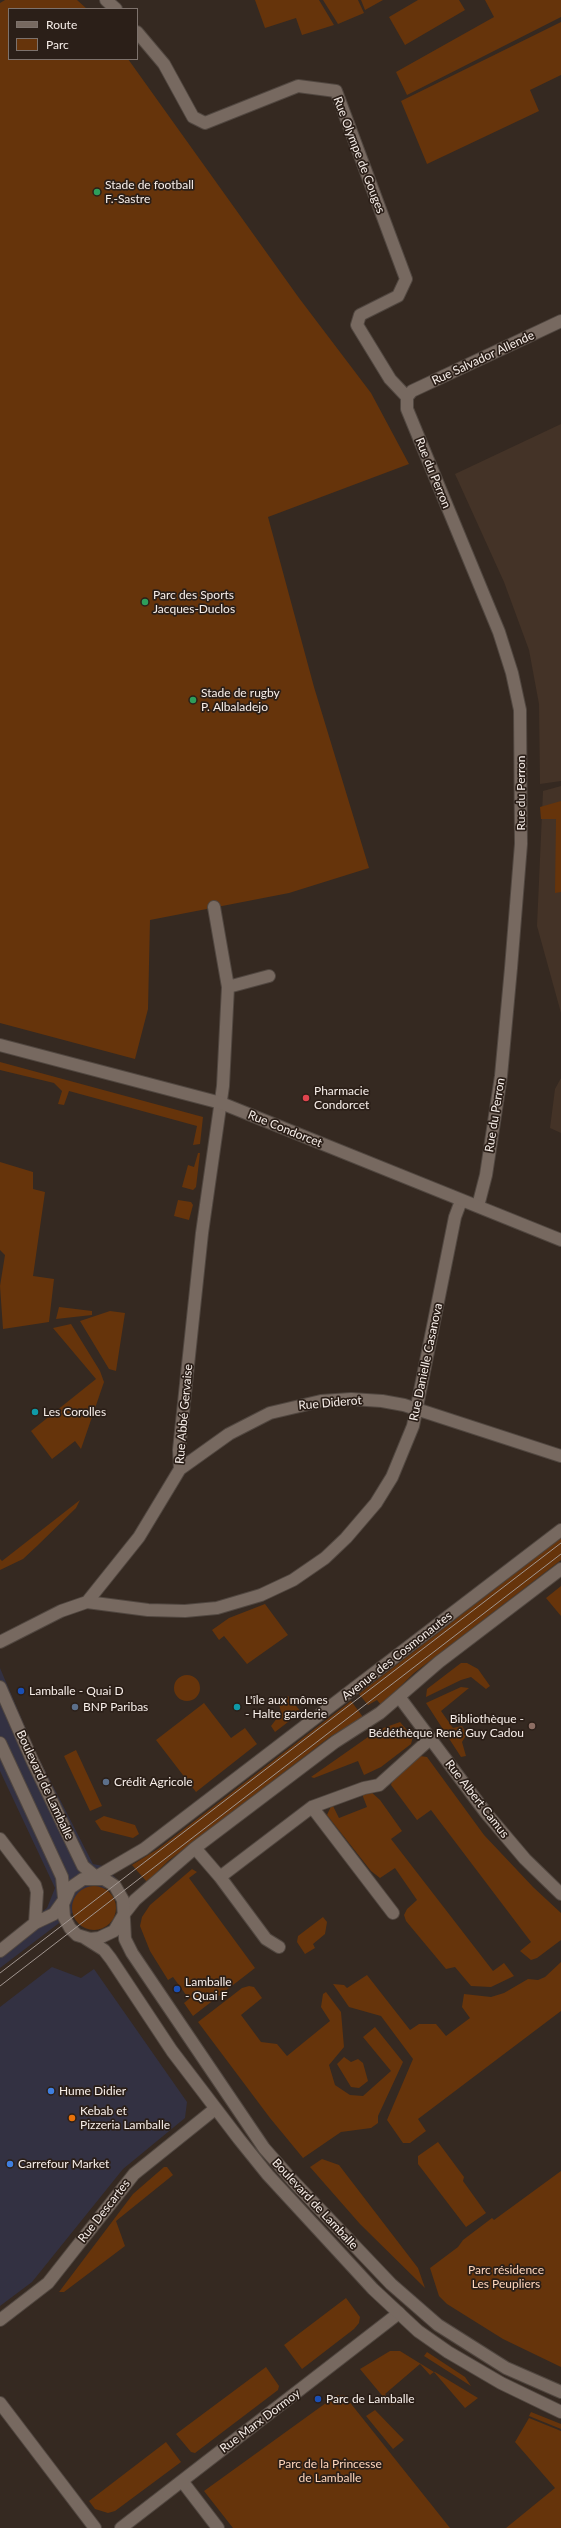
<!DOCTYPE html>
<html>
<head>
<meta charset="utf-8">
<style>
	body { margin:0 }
	#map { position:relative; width:561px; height:2528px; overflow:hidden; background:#352921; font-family:Lato,sans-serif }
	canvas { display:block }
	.legend { position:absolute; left:8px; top:8px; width:130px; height:52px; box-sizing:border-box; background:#2b1f18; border:1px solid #7d726c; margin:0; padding:5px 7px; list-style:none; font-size:12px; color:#f7eee9 }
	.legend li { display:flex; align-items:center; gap:8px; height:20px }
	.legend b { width:20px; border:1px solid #7d726c }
</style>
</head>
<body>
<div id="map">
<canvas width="561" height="2528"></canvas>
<ul class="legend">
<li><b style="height:5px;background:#776960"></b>Route</li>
<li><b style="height:11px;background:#66340b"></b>Parc</li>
</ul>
</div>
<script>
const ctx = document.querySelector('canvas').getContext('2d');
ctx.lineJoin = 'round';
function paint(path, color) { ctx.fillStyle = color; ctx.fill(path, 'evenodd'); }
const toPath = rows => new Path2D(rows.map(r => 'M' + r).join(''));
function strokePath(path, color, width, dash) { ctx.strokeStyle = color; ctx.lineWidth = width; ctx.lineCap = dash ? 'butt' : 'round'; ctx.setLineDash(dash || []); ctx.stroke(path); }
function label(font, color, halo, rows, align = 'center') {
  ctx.font = font + ' Lato,sans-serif'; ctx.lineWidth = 3.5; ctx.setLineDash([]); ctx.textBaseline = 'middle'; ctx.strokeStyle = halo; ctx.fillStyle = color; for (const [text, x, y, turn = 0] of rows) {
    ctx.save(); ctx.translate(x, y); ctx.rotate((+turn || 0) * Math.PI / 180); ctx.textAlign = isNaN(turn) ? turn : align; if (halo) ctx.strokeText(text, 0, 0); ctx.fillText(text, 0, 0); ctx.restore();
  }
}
paint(toPath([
	[0,1668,37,1755,93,1864,103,1866,117,1879,0,1968,0,1943,47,1908,55,1888,0,1771],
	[52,1967,81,1978,94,1969,187,2102,185,2118,123,2169,32,2282,0,2306,0,2007]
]), '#333142');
paint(toPath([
	[561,424,561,781,540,784,539,704,529,650,504,582,455,474],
	[561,786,561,1013,537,926,543,791],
	[561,1078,561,1133,550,1128,555,1089]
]), '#443327');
paint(toPath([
	[5,0,77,0,87,9,9,9,9,59,128,59,299,298,371,393,409,464,268,517,314,687,369,868,289,893,150,920,148,1009,135,1059,0,1023,0,3],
	[255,0,319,0,334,25,302,35,296,18,265,28],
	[323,0,358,0,364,13,338,24],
	[361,0,383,0,365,10],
	[418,0,459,0,465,10,405,45,389,17],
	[485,0,561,0,561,17,407,95,396,72,494,17],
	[561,22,561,75,530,90,539,111,427,164,401,101],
	[561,801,561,892,555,893,556,819,541,819,540,807],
	[0,1062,203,1117,200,1144,193,1145,197,1126,69,1091,64,1105,58,1104,62,1091,54,1083,0,1070],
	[198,1153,200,1153,196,1187,193,1190,182,1187,188,1165,194,1167],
	[0,1162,33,1172,33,1189,45,1192,33,1276,54,1279,49,1322,3,1329,0,1286,5,1255,0,1250],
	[178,1200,191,1202,193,1205,189,1220,174,1216],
	[59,1307,92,1311,92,1315,56,1319],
	[110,1311,125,1313,116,1371,109,1369,80,1321],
	[71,1324,100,1371,104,1382,81,1449,75,1441,52,1459,31,1431,96,1379,53,1328],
	[80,1500,76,1508,37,1546,23,1559,0,1570,0,1559,2,1561],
	[561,1538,561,1560,414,1673,381,1705,377,1700,368,1705,359,1694],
	[561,1586,561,1616,546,1598],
	[265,1604,288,1635,247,1664,224,1636,219,1640,212,1630,229,1618],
	[461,1663,467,1663,478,1669,490,1686,486,1689,471,1677,461,1680,426,1697,427,1689],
	'174 1688a13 13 0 1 1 26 0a13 13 0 1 1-26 0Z',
	[461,1687,469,1688,441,1711,453,1728,462,1726,467,1734,462,1742,466,1756,461,1757,426,1703],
	[288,1696,301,1712,275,1732,271,1726,281,1713,279,1703],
	[351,1701,363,1717,331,1736,168,1861,147,1882,132,1865,158,1849],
	[204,1703,231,1738,245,1728,257,1744,196,1792,156,1740],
	[400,1722,413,1737,411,1744,381,1767,364,1775,358,1761,314,1778,311,1777,378,1730],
	[76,1750,102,1806,90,1811,64,1756],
	[420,1756,427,1757,484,1835,533,1887,561,1913,561,1940,537,1958,531,1960,520,1951,531,1942,431,1810,417,1820,391,1785,394,1775],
	[370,1791,380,1800,402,1831,391,1839,493,1971,504,1963,514,1976,491,1987,471,1986,455,1967,446,1969,406,1921,404,1915,407,1909,417,1900,395,1868,380,1878,371,1871,327,1815,332,1804,339,1818,367,1807,362,1794],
	[104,1816,135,1825,139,1834,133,1838,101,1830,95,1821],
	[192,1869,197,1872,189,1878,255,1968,193,2016,184,2003,189,1999,173,1977,168,1980,150,1951,140,1926,142,1917,150,1905],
	'72 1908a22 22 0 1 1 44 0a22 22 0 1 1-44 0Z',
	[323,1917,327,1922,325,1934,313,1944,315,1948,305,1954,297,1942,298,1936],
	[561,1962,561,2011,418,2119,426,2131,410,2143,403,2143,387,2120,413,2059,381,2016,349,2007,333,1984,344,1985,347,1988,367,1975,410,2030,419,2024,436,2024,446,2036,470,2018,462,2007,464,1994,491,1997,504,1993,528,1979,538,1980,545,1977],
	[249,1986,254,1987,262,1998,241,2015,261,2042,277,2044,287,2056,330,2021,321,2007,323,1994,326,1992,341,2012,344,2047,329,2065,335,2085,350,2095,363,2096,391,2071,363,2037,375,2027,403,2062,378,2116,378,2123,371,2128,341,2132,303,2158,270,2118,198,2022,242,1988],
	[344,2057,351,2062,358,2059,363,2063,368,2081,359,2088,351,2087,337,2064],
	[438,2142,464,2177,463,2181,486,2213,466,2227,418,2164,418,2156],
	[322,2159,339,2165,418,2268,425,2288,360,2224,310,2167],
	[164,2167,167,2167,173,2175,116,2221,125,2246,64,2292,59,2292,133,2194],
	[561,2171,561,2367,503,2339,447,2304,439,2296,430,2268,458,2247,463,2240,492,2218,494,2220],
	[346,2298,360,2317,359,2323,354,2329,302,2369,284,2345],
	[390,2351,400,2351,434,2372,430,2375,420,2364,385,2394,394,2405,390,2405,360,2369],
	[427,2352,465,2377,471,2386,424,2356],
	[266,2367,279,2386,278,2390,195,2453,191,2452,176,2434],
	[434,2372,435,2372,478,2398,465,2408],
	[337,2395,344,2395,450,2528,233,2528,204,2491],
	[375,2410,404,2440,393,2449,366,2416],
	[531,2412,561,2424,561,2429,529,2416],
	[529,2418,561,2431,561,2528,506,2528,555,2488,515,2442],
	[166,2442,181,2462,115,2511,108,2513,95,2509,89,2501]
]), '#66340b');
const street = toPath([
	[106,0,116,9],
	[137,32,164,64,193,117,205,123,298,86,336,91,406,279,398,296,360,315,357,325,390,379,407,397],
	[407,397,407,409,499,632,512,673,520,710,521,844,511,968,501,1076,486,1175,478,1206],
	[407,397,412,391,561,321],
	[228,987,269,976],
	[180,1469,229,1434,270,1413,321,1401,351,1399,382,1401,404,1405,561,1456],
	[87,1602,148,1610,185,1611,217,1608,261,1595,293,1580,325,1558,346,1538,376,1503,392,1477,413,1426,455,1217,461,1201],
	[0,1642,61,1611,87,1602,139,1537,180,1469,179,1450,202,1233,223,1086,228,987,214,907],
	[400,1698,486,1813,525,1859,561,1894],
	[312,1807,393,1913],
	[0,1839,35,1885,37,1892,35,1923],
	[195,1848,220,1877],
	[96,1877,144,1849,561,1530],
	[124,1914,135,1900,195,1848,335,1742,380,1713,439,1662,561,1569],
	[279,1947,266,1939,220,1877,312,1807,364,1788,379,1785,430,1739],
	[0,1951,35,1923,54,1914,64,1900],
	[0,2320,48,2283,134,2174,215,2109],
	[0,2403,95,2528],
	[182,2481,218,2528],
	[121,2528,399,2313]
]);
const secondary = toPath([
	[0,1045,221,1103,561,1240],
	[0,1687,33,1762,83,1866,96,1877],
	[0,1743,62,1877,64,1898],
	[124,1914,114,1931,99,1938,90,1939,77,1935,70,1928,64,1917,63,1904,70,1888,83,1879,104,1879,115,1886,123,1900,125,1939,132,1953,264,2148,293,2181,391,2284,438,2325,506,2368,561,2392],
	[85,1938,104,1950,111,1959,172,2051,239,2139,268,2175,373,2289,418,2331,448,2352,501,2383,561,2412]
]);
strokePath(street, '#514740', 14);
strokePath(secondary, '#514740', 14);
strokePath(street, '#776960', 12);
strokePath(secondary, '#776960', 12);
strokePath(toPath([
	[0,1973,561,1543],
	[0,1986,561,1554]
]), '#a19690', 1);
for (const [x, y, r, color] of [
	[97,192,4,"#2e9e5b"],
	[145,602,4,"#2e9e5b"],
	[193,700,4,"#2e9e5b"],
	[306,1098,4,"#e0444e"],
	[35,1412,4,"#0f9aa8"],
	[21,1691,4,"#1a4fb4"],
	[75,1707,4,"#5c6f8a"],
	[237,1707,4,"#0f9aa8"],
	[532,1726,4,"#8d6e63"],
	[106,1782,4,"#5c6f8a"],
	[177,1989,4,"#1a4fb4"],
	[51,2091,4,"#3f7fe0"],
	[72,2118,4,"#e8710a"],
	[10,2164,4,"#3f7fe0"],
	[318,2399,4,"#1a4fb4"]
]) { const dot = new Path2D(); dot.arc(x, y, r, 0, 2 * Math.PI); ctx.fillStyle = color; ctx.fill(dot); strokePath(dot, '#2b1f18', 1.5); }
label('12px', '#f7eee9', '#2b1f18', [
	["Rue Olympe de Gouges",359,155,69],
	["Rue Salvador Allende",483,358,-25],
	["Rue du Perron",433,473,68],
	["Rue du Perron",521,793,-90],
	["Rue du Perron",495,1115,-81],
	["Rue Condorcet",285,1129,22],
	["Rue Danielle Casanova",426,1362,-78],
	["Rue Diderot",330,1403,-5],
	["Rue Abbé Gervaise",184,1414,-85],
	["Avenue des Cosmonautes",397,1656,-38],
	["Boulevard de Lamballe",45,1785,65],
	["Rue Albert Camus",477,1799,52],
	["Boulevard de Lamballe",315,2204,47],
	["Rue Descartes",104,2211,-52],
	["Rue Marx Dormoy",260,2421,-37]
]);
label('12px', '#f7eee9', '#2b1f18', [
	["Stade de football",105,185],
	["F.-Sastre",105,199],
	["Parc des Sports",153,595],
	["Jacques-Duclos",153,609],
	["Stade de rugby",201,693],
	["P. Albaladejo",201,707],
	["Pharmacie",314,1091],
	["Condorcet",314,1105],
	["Les Corolles",43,1412],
	["Lamballe - Quai D",29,1691],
	["L'île aux mômes",245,1700],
	["- Halte garderie",245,1714],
	["BNP Paribas",83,1707],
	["Bibliothèque -",524,1719,"right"],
	["Bédéthèque René Guy Cadou",524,1733,"right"],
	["Crédit Agricole",114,1782],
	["Lamballe",185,1982],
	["- Quai F",185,1996],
	["Hume Didier",59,2091],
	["Kebab et",80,2111],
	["Pizzeria Lamballe",80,2125],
	["Carrefour Market",18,2164],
	["Parc de Lamballe",326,2399]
], 'left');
label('12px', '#fed5bc', '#2b1f18', [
	["Parc résidence",506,2270],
	["Les Peupliers",506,2284],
	["Parc de la Princesse",330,2464],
	["de Lamballe",330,2478]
]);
</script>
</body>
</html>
